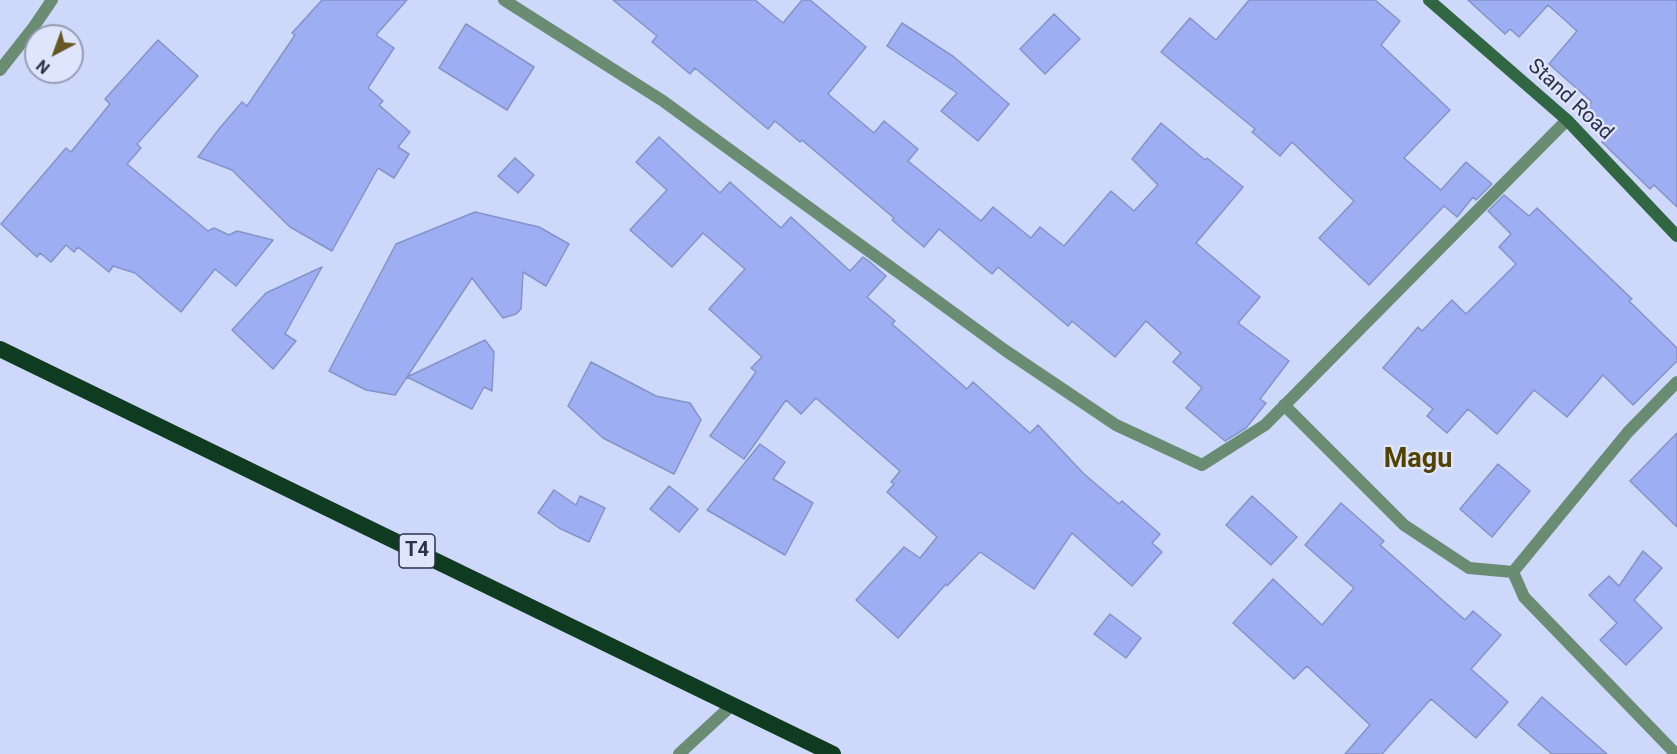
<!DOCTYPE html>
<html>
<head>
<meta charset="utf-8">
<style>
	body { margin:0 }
	#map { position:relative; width:1677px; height:754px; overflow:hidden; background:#ced8fa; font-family:Roboto,sans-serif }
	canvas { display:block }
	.north { position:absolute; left:24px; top:24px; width:60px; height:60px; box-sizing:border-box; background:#dfe5fd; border:2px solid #979db5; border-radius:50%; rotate:221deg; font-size:16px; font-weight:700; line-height:24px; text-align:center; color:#2c3248 }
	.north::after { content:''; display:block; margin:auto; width:21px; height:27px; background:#665724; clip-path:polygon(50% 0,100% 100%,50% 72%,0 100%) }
</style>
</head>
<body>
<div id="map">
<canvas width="1677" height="754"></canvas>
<div class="north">N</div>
</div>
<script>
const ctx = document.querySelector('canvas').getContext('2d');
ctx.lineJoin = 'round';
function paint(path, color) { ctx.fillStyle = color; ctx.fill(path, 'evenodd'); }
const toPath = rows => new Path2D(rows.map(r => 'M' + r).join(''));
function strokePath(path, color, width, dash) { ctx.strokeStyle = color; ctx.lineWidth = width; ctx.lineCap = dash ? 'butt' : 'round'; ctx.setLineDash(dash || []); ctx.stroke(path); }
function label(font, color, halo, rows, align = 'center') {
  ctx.font = font + ' Roboto,sans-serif'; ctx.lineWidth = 4.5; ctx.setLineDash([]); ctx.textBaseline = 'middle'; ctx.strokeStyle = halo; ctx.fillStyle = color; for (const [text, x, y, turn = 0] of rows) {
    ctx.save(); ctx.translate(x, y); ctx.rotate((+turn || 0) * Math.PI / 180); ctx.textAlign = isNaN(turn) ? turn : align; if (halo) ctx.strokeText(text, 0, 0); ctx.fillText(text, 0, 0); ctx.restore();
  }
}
const building = toPath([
	[322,0,407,0,376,35,394,48,368,88,383,101,379,105,410,132,398,147,409,154,394,178,378,168,332,251,290,227,232,170,198,157,219,129,242,102,247,106,295,35,292,33,322,0],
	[613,0,755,0,783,23,802,0,810,0,866,47,828,94,874,133,884,121,918,149,908,161,981,221,993,207,1031,238,1040,227,1064,246,1111,191,1134,211,1158,185,1132,159,1161,123,1205,160,1207,158,1243,187,1196,243,1260,297,1238,323,1289,361,1260,399,1266,403,1246,428,1225,441,1186,408,1202,388,1173,362,1181,353,1146,321,1115,357,1072,321,1068,326,998,267,992,274,939,229,924,247,892,220,894,218,802,140,800,142,775,121,768,129,695,68,690,74,652,42,657,36,613,0],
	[1249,0,1375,0,1400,21,1381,45,1450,110,1404,158,1441,190,1466,162,1492,184,1476,200,1473,197,1457,217,1444,206,1369,285,1319,238,1354,201,1292,142,1280,156,1252,132,1255,129,1161,52,1190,18,1216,40,1249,0],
	[1468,0,1677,0,1677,207,1654,185,1650,189,1602,142,1606,138,1580,114,1592,102,1549,64,1577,31,1548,5,1519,37,1510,29,1505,34,1468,0],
	[1054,14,1080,39,1045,74,1020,49,1054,14],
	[902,23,954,57,1009,104,978,141,941,111,957,93,887,46,902,23],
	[466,24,534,67,507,110,439,68,466,24],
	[158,40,198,76,137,144,141,148,127,164,208,231,214,228,229,235,237,231,273,240,236,286,215,269,181,312,135,273,113,266,109,272,78,247,74,252,66,245,51,262,40,253,37,257,1,224,66,148,71,152,110,104,105,99,158,40],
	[659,137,720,193,730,182,781,228,791,217,850,271,863,257,870,262,886,276,867,297,895,321,892,324,967,389,973,382,1030,433,1038,425,1083,473,1119,504,1122,501,1160,534,1152,543,1162,552,1132,586,1072,533,1034,589,980,552,947,586,946,584,898,638,856,600,904,547,920,558,937,537,887,492,894,484,891,482,900,471,816,398,801,414,786,400,744,459,710,436,756,372,751,368,762,357,709,309,745,269,703,233,672,267,630,230,667,190,636,162,659,137],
	[515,158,534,175,518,193,498,176,515,158],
	[1504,195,1529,216,1537,208,1632,299,1629,301,1677,348,1677,361,1633,405,1603,375,1567,417,1534,390,1497,434,1468,409,1447,433,1427,416,1433,409,1383,368,1418,327,1422,331,1452,300,1466,314,1516,264,1499,247,1511,234,1488,211,1504,195],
	[475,212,539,227,569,244,546,286,523,272,521,309,516,314,503,318,472,278,407,377,485,340,494,352,492,391,484,387,472,409,407,377,395,395,366,390,329,371,396,244,475,212],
	[322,267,285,334,296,341,273,369,232,330,266,293,322,267],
	[591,362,656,396,690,403,701,420,674,474,603,438,568,406,591,362],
	[1677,433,1677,527,1630,481,1677,433],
	[760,444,785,462,773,479,813,503,785,555,707,510,760,444],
	[1498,464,1530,491,1492,537,1460,509,1498,464],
	[669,486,698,509,679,532,650,509,669,486],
	[554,490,576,505,580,496,605,508,589,542,559,528,538,513,554,490],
	[1252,496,1297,537,1271,565,1226,525,1252,496],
	[1341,503,1384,541,1380,545,1465,620,1473,611,1501,635,1471,669,1508,702,1476,738,1431,699,1382,754,1345,754,1370,725,1307,666,1294,679,1233,623,1273,579,1322,625,1354,588,1305,545,1341,503],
	[1643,551,1662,568,1634,600,1662,628,1626,665,1600,640,1617,623,1589,595,1609,576,1619,586,1643,551],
	[1110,614,1141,638,1126,658,1094,634,1110,614],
	[1542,697,1607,754,1552,754,1518,725,1542,697]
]);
paint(building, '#9daff2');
strokePath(building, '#8593c9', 1.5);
strokePath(toPath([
	[504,0,663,101,1006,351,1116,425,1202,465,1265,425,1567,120],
	[0,70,33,28,52,0],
	[1284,405,1404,525,1469,568,1513,572],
	[679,754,732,705],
	[1676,754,1524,597,1513,572,1628,432,1677,382]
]), '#698c72', 12);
strokePath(toPath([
	[1429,0,1567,120,1677,236]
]), '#306742', 12);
strokePath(toPath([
	[0,349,833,754]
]), '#0f3b20', 16);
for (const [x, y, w] of [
	[417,551,36]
]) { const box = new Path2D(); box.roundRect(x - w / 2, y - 17, w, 34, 4.5); ctx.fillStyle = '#dfe5fd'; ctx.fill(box); strokePath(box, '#2c3248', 1.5); }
label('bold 20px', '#2c3248', null, [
	["T4",417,551]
]);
label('21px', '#2c3248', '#dfe5fd', [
	["Stand Road",1570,100,43]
]);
label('bold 27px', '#544300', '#dfe5fd', [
	["Magu",1418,460]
]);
</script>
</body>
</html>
